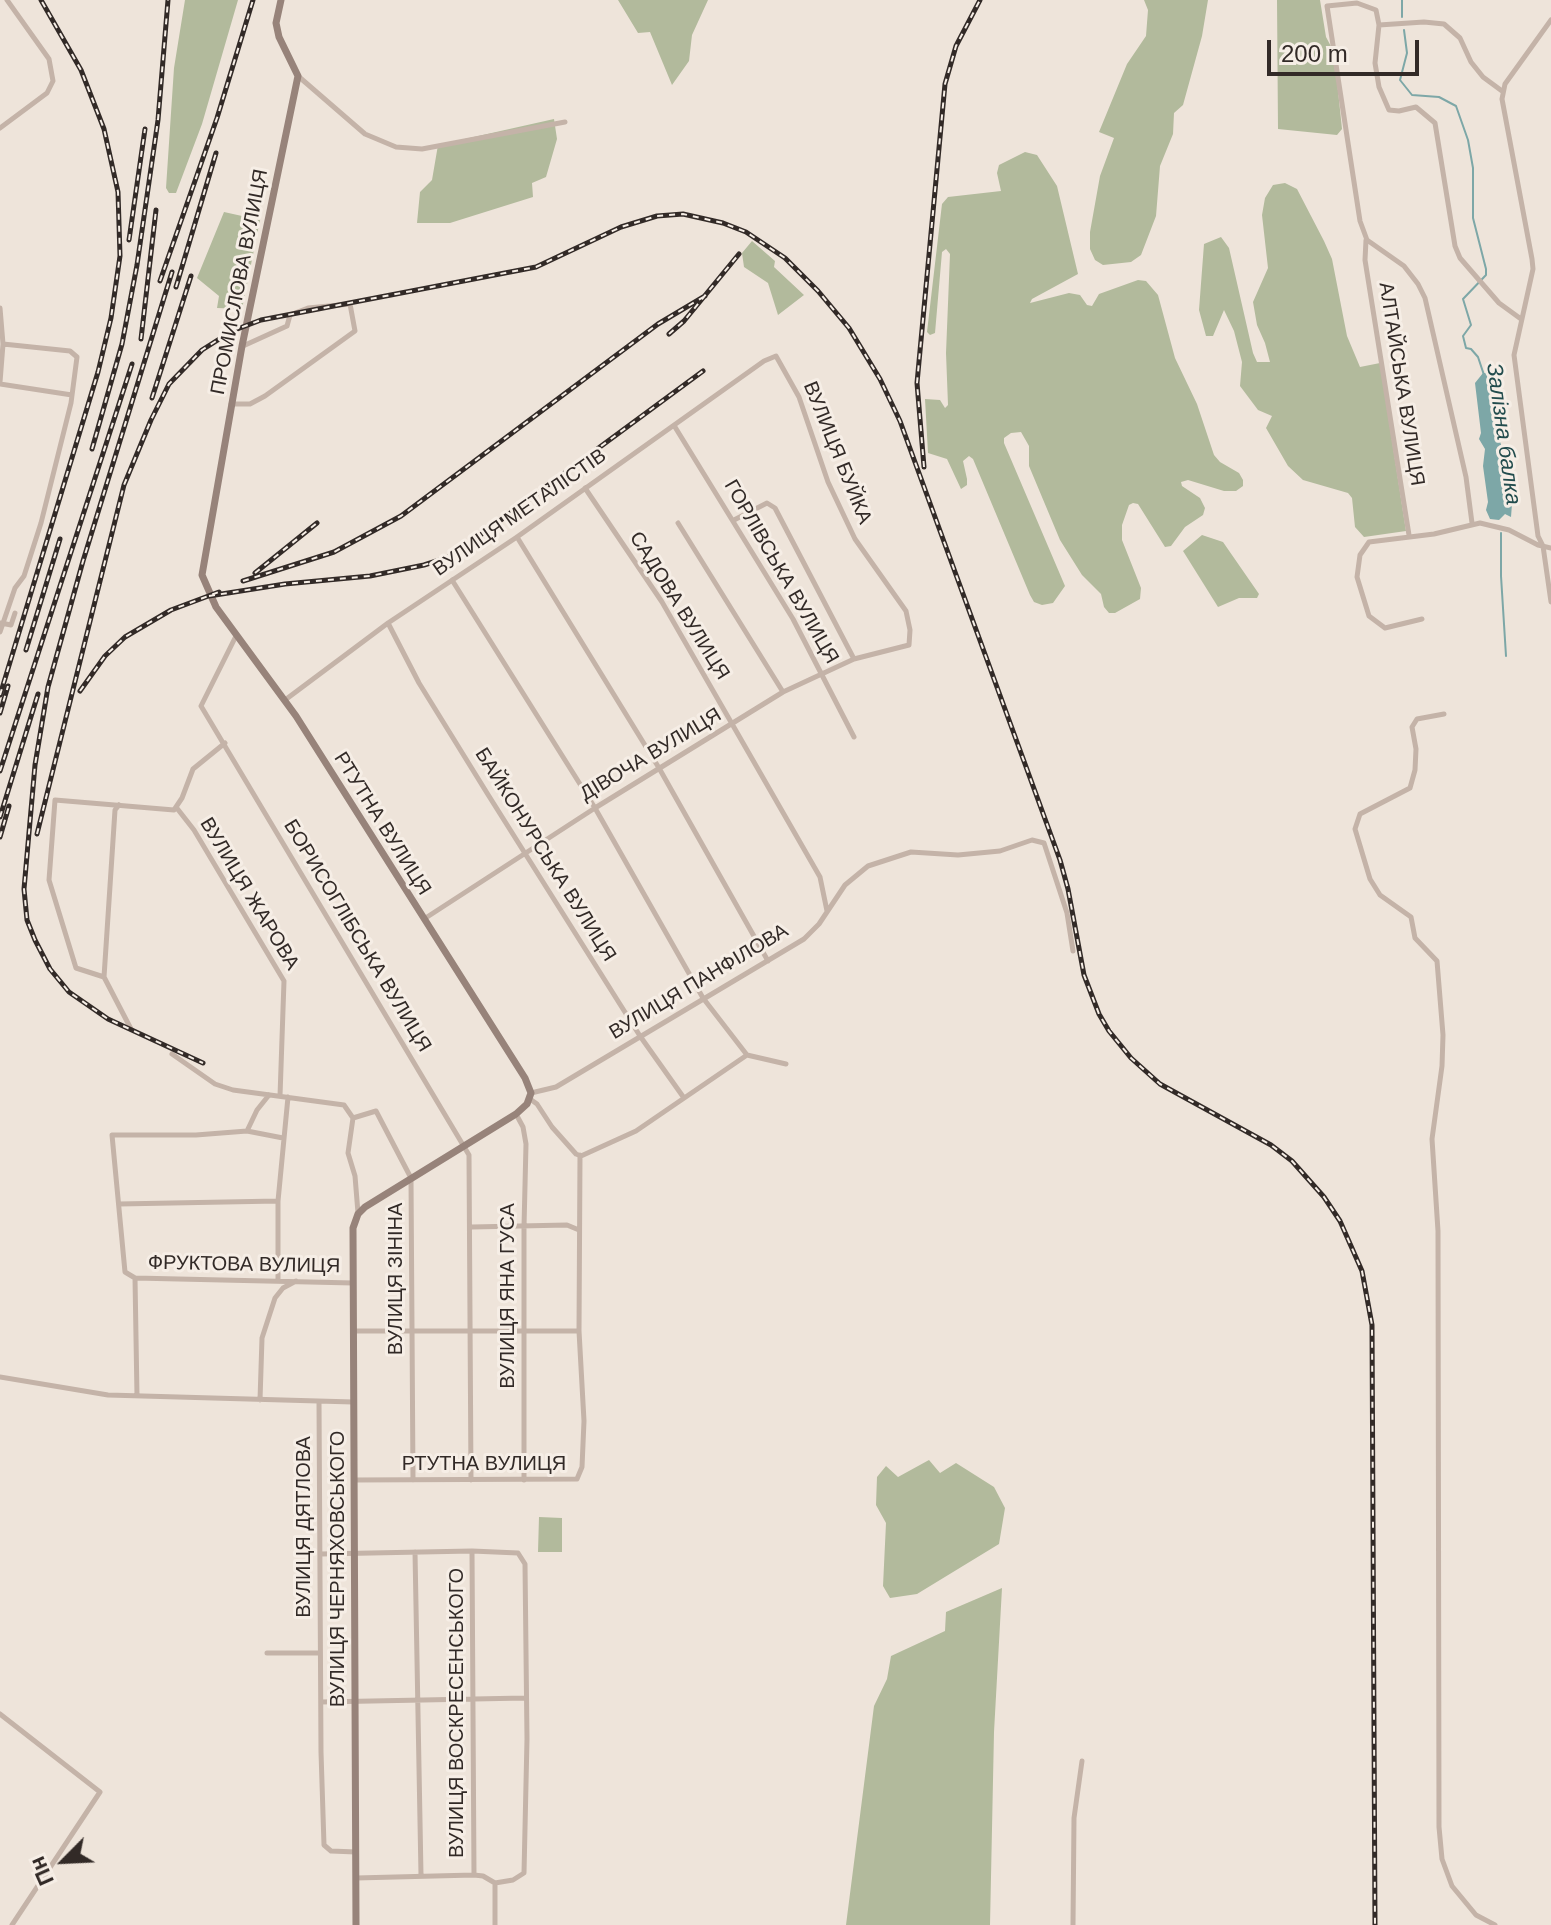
<!DOCTYPE html>
<html>
<head>
<meta charset="utf-8">
<style>
	body { margin:0 }
	#map { position:relative; width:1551px; height:1925px; overflow:hidden; background:#eee4da; font-family:Arial,sans-serif }
	canvas { display:block }
	.north { position:absolute; left:24px; top:1821px; width:80px; height:80px; -webkit-text-stroke:6px #f6eee6; paint-order:stroke; rotate:246deg; font-size:22px; font-weight:700; line-height:32px; text-align:center; color:#322a27 }
	.north::after { content:''; display:block; margin:auto; width:28px; height:36px; background:#322a27; clip-path:polygon(50% 0,100% 100%,50% 72%,0 100%) }
	.scale { position:absolute; left:1267px; top:40px; width:152px; height:36px; box-sizing:border-box; border:4px solid #322a27; border-top:0; padding-left:10px; font-size:24px; line-height:28px; white-space:nowrap; color:#322a27; -webkit-text-stroke:6px #f6eee6; paint-order:stroke }
</style>
</head>
<body>
<div id="map">
<canvas width="1551" height="1925"></canvas>
<div class="north">Пн</div>
<div class="scale">200 m</div>
</div>
<script>
const ctx = document.querySelector('canvas').getContext('2d');
ctx.lineJoin = 'round';
function paint(path, color) { ctx.fillStyle = color; ctx.fill(path, 'evenodd'); }
const toPath = rows => new Path2D(rows.map(r => 'M' + r).join(''));
function strokePath(path, color, width, dash) { ctx.strokeStyle = color; ctx.lineWidth = width; ctx.lineCap = dash ? 'butt' : 'round'; ctx.setLineDash(dash || []); ctx.stroke(path); }
function label(font, color, halo, rows, align = 'center') {
  ctx.font = font + ' Arial,sans-serif'; ctx.lineWidth = 6; ctx.setLineDash([]); ctx.textBaseline = 'middle'; ctx.strokeStyle = halo; ctx.fillStyle = color; for (const [text, x, y, turn = 0] of rows) {
    ctx.save(); ctx.translate(x, y); ctx.rotate((+turn || 0) * Math.PI / 180); ctx.textAlign = isNaN(turn) ? turn : align; if (halo) ctx.strokeText(text, 0, 0); ctx.fillText(text, 0, 0); ctx.restore();
  }
}
paint(toPath([
	[185,0,238,0,202,124,176,193,169,193,166,188,174,68],
	[618,0,708,0,692,35,689,61,672,85,650,32,638,33],
	[1144,0,1208,0,1202,36,1183,105,1174,113,1173,134,1160,166,1156,216,1141,255,1131,262,1103,265,1095,260,1090,249,1090,232,1100,176,1114,138,1099,132,1127,64,1146,36,1148,10],
	[1277,0,1320,0,1326,37,1334,52,1342,129,1337,135,1278,129],
	[554,119,557,139,546,177,532,183,533,197,450,223,417,223,420,192,432,180,438,145],
	[1025,152,1037,155,1057,186,1078,274,1032,299,1030,303,1069,293,1080,295,1087,305,1092,306,1099,294,1138,280,1146,281,1158,295,1175,358,1197,404,1214,455,1220,462,1239,473,1243,480,1243,486,1236,491,1224,491,1188,480,1181,482,1182,486,1200,498,1205,508,1203,515,1185,527,1171,546,1165,547,1138,504,1133,503,1129,505,1122,525,1122,540,1141,588,1140,599,1115,613,1109,613,1104,607,1101,594,1082,575,1060,540,1029,466,1029,446,1021,432,1011,433,1004,438,1004,443,1065,586,1053,603,1042,605,1034,602,1030,595,973,459,969,456,963,461,967,479,967,485,961,489,947,459,928,453,925,399,940,400,945,408,948,405,946,353,950,254,946,249,942,252,935,333,930,335,927,332,942,204,948,197,1001,191,997,173,999,165],
	[1285,183,1297,189,1324,241,1332,259,1347,336,1360,367,1380,363,1406,531,1364,537,1355,527,1352,498,1348,493,1303,480,1288,466,1266,428,1272,416,1258,410,1240,386,1242,362,1234,331,1224,310,1213,336,1206,336,1199,310,1204,244,1221,237,1229,248,1253,353,1257,362,1270,362,1265,343,1257,325,1253,302,1268,268,1262,215,1265,198,1273,185],
	[224,212,260,220,242,309,217,308,219,296,197,278],
	[752,241,775,261,774,267,804,295,778,315,768,283,744,267,742,253],
	[1202,535,1223,542,1259,594,1257,598,1239,598,1218,607,1183,551],
	[929,1460,940,1473,956,1463,994,1487,1005,1508,999,1544,917,1594,890,1598,883,1586,886,1523,876,1505,877,1477,886,1466,898,1477],
	[539,1517,562,1518,562,1552,538,1552],
	[1002,1588,994,1732,990,1925,846,1925,874,1706,887,1679,891,1656,945,1631,946,1612]
]), '#b2ba9c');
paint(toPath([
	[1483,373,1486,373,1493,395,1497,432,1504,454,1508,457,1504,462,1503,487,1512,504,1511,517,1505,514,1499,520,1490,519,1486,510,1488,502,1483,466,1485,449,1479,439,1481,433,1475,383]
]), '#7da7a7');
strokePath(toPath([
	[1402,0,1402,17],
	[1404,30,1407,53,1400,80,1412,95,1439,97,1456,106,1468,140,1473,168,1473,218,1486,269,1486,275,1463,299,1471,325,1463,336,1466,348,1471,349,1478,357,1484,375],
	[1501,533,1501,576,1506,656]
]), '#7da7a7', 2);
strokePath(toPath([
	[1551,20,1505,84,1502,99,1532,259,1533,269,1514,355,1538,536,1543,546,1551,602],
	[1379,25,1424,22,1444,24,1460,38,1471,62,1483,77,1502,91],
	[298,76,365,134,396,147,422,149,565,122],
	[0,128,47,93,53,81,49,59,7,0],
	[1366,240,1365,260,1409,535],
	[0,308,3,344,0,382],
	[0,384,72,395],
	[231,404,250,404,265,396,355,331,350,304,308,308,290,315,287,326,243,346],
	[675,427,793,619,854,737],
	[585,488,662,602,820,877,827,911],
	[734,520,767,503,775,508,854,659],
	[678,523,783,692],
	[1472,523,1466,477,1425,298,1418,284,1404,266,1367,240,1360,221,1327,6,1357,3,1376,10,1379,25,1375,63,1379,87,1389,110,1399,111,1416,107,1435,123,1455,246,1460,258,1499,303,1521,319],
	[517,537,659,768,768,961],
	[452,580,595,808,703,998,747,1055],
	[1422,619,1385,628,1369,616,1357,577,1360,555,1369,542,1434,534,1480,523,1509,530,1538,545,1551,548],
	[1,623,11,625,15,613],
	[388,623,419,683,487,793,640,1036,684,1098],
	[0,632,15,588,24,576,41,523,71,403,77,357,70,351,3,344],
	[236,636,201,706,469,1155,471,1480],
	[285,700,388,623,517,537,764,361,776,356,799,397,828,482,855,539,906,611,910,630,909,645,854,659,783,692,595,808,424,919],
	[1444,714,1417,719,1412,727,1416,749,1415,770,1410,788,1360,814,1355,829,1370,879,1380,895,1411,917,1415,938,1437,961,1443,1035,1442,1066,1432,1139,1438,1231,1439,1827,1442,1859,1452,1886,1476,1915,1495,1925],
	[176,807,194,830,284,981,280,1096],
	[104,977,115,810,119,805],
	[131,1029,104,977,76,968,49,880,55,800,174,810,182,798,193,769,225,743],
	[172,1054,215,1084,233,1090,344,1105,353,1118,348,1153,355,1176,358,1213],
	[747,1055,786,1064],
	[531,1093,556,1087,804,939,819,924,845,885,868,866,911,852,958,855,1000,851,1032,840,1044,843,1067,913,1073,951],
	[530,1099,537,1104,552,1127,576,1154,581,1156,636,1131,747,1055],
	[516,1114,523,1127,526,1144,524,1227,524,1480],
	[353,1118,376,1111,411,1178,413,1480],
	[247,1131,257,1110,269,1095],
	[119,1204,278,1201],
	[472,1227,567,1225,579,1230],
	[135,1278,353,1283],
	[278,1279,278,1201,288,1097],
	[353,1331,579,1331],
	[0,1377,108,1395,353,1402],
	[137,1396,135,1278,125,1272,112,1135,196,1135,247,1131,283,1138],
	[260,1400,262,1338,275,1298,283,1288,296,1281],
	[319,1402,321,1752,324,1845,331,1851,356,1852],
	[354,1480,577,1479,582,1467,584,1421,579,1331,580,1155],
	[472,1551,474,1875],
	[415,1552,421,1875],
	[321,1554,472,1551,518,1553,525,1564,527,1739,524,1873,513,1880,495,1883,483,1876,474,1875,356,1878],
	[267,1653,320,1653],
	[321,1702,525,1698],
	[0,1714,100,1792,12,1925],
	[495,1925,495,1883],
	[1073,1925,1074,1818,1082,1761]
]), '#c4b3a8', 5);
strokePath(toPath([
	[281,0,276,23,279,37,298,76,242,346,202,575,216,607,296,716,525,1078,531,1093,527,1104,516,1114,365,1207,358,1214,353,1228,356,1925]
]), '#97837a', 7);
const rail = toPath([
	[129,240,145,129],
	[172,272,83,561,48,687,35,765,24,889,27,920,35,940,50,969,69,992,108,1019,203,1063],
	[160,281,217,118,253,0],
	[176,287,216,153],
	[669,334,684,321,739,254],
	[141,339,156,210],
	[152,398,191,276],
	[92,449,122,344,137,265,158,120,168,0],
	[924,467,917,383,945,84,956,46,980,0],
	[255,573,317,523],
	[243,581,334,552,401,516,658,324,705,296],
	[209,596,285,584,370,576,424,565,452,556,703,371],
	[26,650,60,539],
	[80,691,105,656,125,637,171,610,219,592],
	[0,695,98,372,111,318,120,256,118,192,104,129,81,70,41,0],
	[0,713,8,686],
	[0,771,132,364],
	[0,817,38,694],
	[37,834,124,485,151,420,169,384,202,350,232,331,261,320,536,267,621,227,657,216,683,214,723,223,746,232,785,258,818,291,849,328,880,379,900,421,1060,860,1068,889,1084,975,1099,1014,1109,1031,1131,1058,1160,1084,1271,1145,1292,1161,1324,1197,1340,1221,1362,1271,1372,1325,1375,1925],
	[0,837,9,806]
]);
strokePath(rail, '#322a27', 5);
strokePath(rail, '#f6eee6', 2, [6]);
label('20px', '#322a27', '#f6eee6', [
	["ПРОМИСЛОВА ВУЛИЦЯ",240,282,-79],
	["АЛТАЙСЬКА ВУЛИЦЯ",1401,384,81],
	["ВУЛИЦЯ БУЙКА",837,453,68],
	["ВУЛИЦЯ МЕТАЛІСТІВ",520,513,-35],
	["ГОРЛІВСЬКА ВУЛИЦЯ",781,572,60],
	["САДОВА ВУЛИЦЯ",679,606,58],
	["ДІВОЧА ВУЛИЦЯ",651,755,-31],
	["РТУТНА ВУЛИЦЯ",382,824,58],
	["БАЙКОНУРСЬКА ВУЛИЦЯ",545,855,58],
	["ВУЛИЦЯ ЖАРОВА",249,894,59],
	["БОРИСОГЛІБСЬКА ВУЛИЦЯ",357,936,59],
	["ВУЛИЦЯ ПАНФІЛОВА",699,982,-31],
	["ФРУКТОВА ВУЛИЦЯ",244,1265,1],
	["ВУЛИЦЯ ЗІНІНА",396,1279,-90],
	["ВУЛИЦЯ ЯНА ГУСА",508,1296,-90],
	["РТУТНА ВУЛИЦЯ",484,1464],
	["ВУЛИЦЯ ДЯТЛОВА",304,1527,-90],
	["ВУЛИЦЯ ЧЕРНЯХОВСЬКОГО",338,1569,-90],
	["ВУЛИЦЯ ВОСКРЕСЕНСЬКОГО",457,1713,-90]
]);
label('italic 22px', '#224c4d', '#f6eee6', [
	["Залізна балка",1503,434,82]
]);
</script>
</body>
</html>
